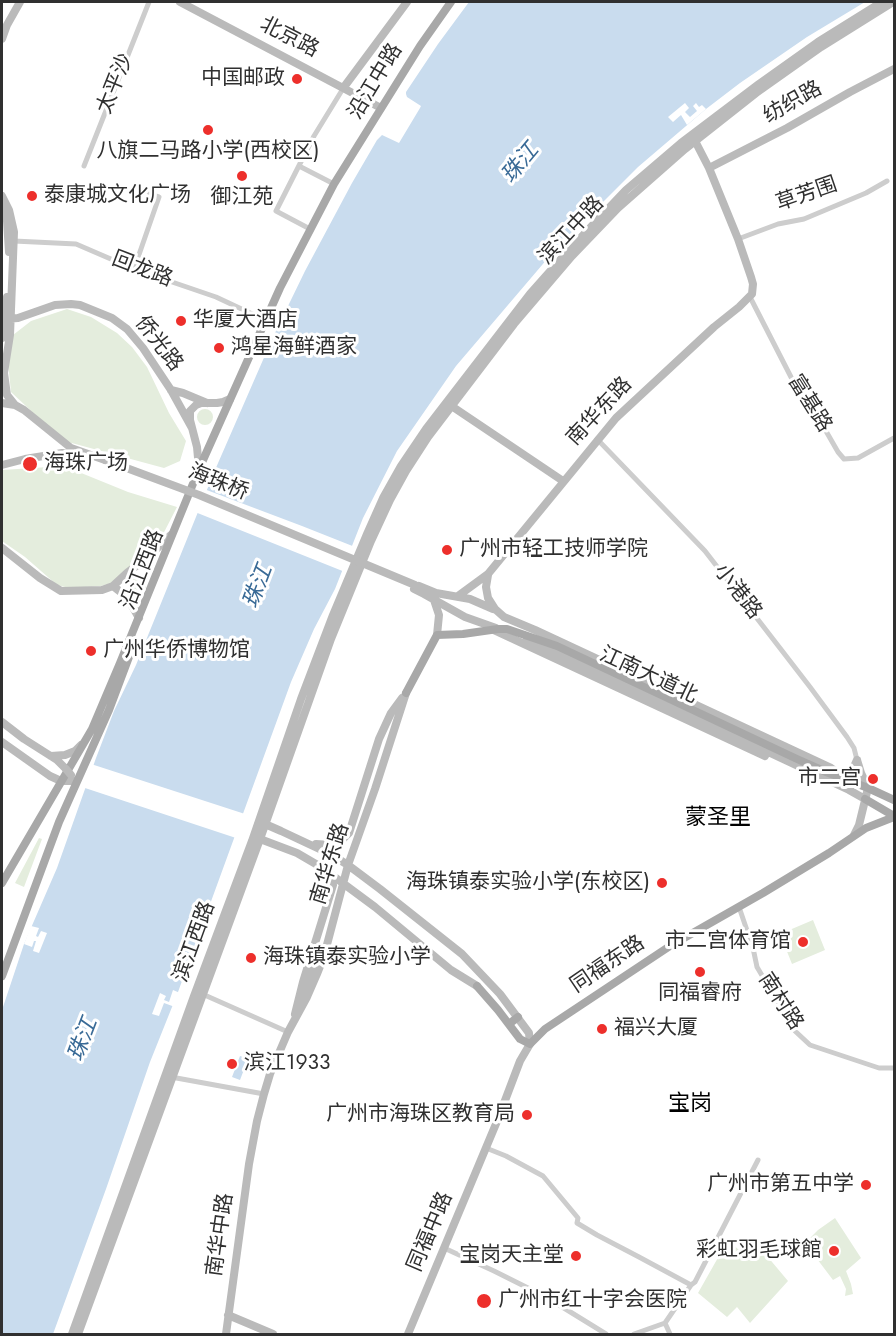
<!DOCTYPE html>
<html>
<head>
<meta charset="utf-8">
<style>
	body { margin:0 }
	#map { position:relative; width:896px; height:1336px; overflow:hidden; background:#fff; font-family:Jost,sans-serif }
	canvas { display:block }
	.frame { position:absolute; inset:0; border:3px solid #303030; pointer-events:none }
</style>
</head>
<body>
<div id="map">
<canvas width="896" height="1336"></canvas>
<div class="frame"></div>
</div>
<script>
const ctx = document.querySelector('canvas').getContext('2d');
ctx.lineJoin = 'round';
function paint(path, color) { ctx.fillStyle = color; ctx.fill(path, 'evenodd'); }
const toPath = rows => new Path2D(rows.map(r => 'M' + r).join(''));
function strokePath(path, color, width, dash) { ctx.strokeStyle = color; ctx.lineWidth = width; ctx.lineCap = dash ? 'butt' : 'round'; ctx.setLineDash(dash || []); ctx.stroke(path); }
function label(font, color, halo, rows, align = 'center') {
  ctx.font = font + ' Jost,"Noto Sans SC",sans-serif'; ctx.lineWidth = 6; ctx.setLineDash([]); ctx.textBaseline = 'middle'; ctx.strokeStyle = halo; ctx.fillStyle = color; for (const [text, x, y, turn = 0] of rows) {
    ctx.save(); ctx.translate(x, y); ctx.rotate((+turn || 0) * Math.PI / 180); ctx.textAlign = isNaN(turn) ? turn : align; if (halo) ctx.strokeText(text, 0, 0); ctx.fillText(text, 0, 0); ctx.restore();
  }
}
paint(toPath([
	[67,309,91,317,117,333,132,347,147,367,169,413,186,441,180,461,164,468,68,442,45,424,11,392,8,362,13,335,31,321],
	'197 417a8 8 0 1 1 16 0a8 8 0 1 1-16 0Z',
	[64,466,128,492,177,507,159,542,111,583,101,586,69,588,57,585,25,557,2,541,2,470],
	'128 585a9 9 0 1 1 18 0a9 9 0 1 1-18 0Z',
	[39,838,42,839,24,887,15,883],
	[813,920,825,950,792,964,780,934],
	[835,1218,861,1258,846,1271,851,1284,853,1294,845,1296,846,1289,840,1276,833,1280,805,1243,818,1230],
	[728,1240,750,1260,762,1250,788,1281,750,1323,737,1307,727,1317,698,1293]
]), '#e4eddd');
paint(toPath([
	[469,2,865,2,807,37,740,83,706,109,638,167,554,251,456,366,397,451,363,518,335,589,314,629,291,682,178,992,150,1062,106,1189,53,1334,2,1334,2,1010,24,944,57,868,96,758,114,711,136,665,215,470,273,337,305,271,352,183,377,140,382,135,399,143,420,108,421,106,407,97,406,94,406,92,438,44],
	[240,1056,248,1059,240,1080,232,1077]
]), '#c9dcee');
paint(toPath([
	[685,103,689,108,685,112,690,117,697,111,693,106,696,103,699,107,702,105,706,109,687,125,681,115,673,122,668,117],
	[204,489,302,526,355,547,345,572,195,512],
	[91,764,245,814,236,838,82,787],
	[31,926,39,928,36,936,38,937,41,931,47,933,39,953,33,951,36,941,34,941,32,947,24,944],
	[173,990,180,993,175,1007,164,1003,159,1016,152,1014,160,993,166,996,164,1000,169,1002]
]), '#fff');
strokePath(toPath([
	[84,166,149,2],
	[299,166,334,184],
	[310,229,276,211,314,136,344,87],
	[738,239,778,224,804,219,866,193,887,181],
	[14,241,76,244,134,269,216,297,265,320],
	[134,269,159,197,142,192],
	[750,297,793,381,807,398,838,452,844,459,858,458,894,438],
	[597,439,705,551,810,687,847,737,854,748,857,760],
	[739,907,753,948,757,967,795,1031,810,1045,879,1068,894,1068],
	[200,993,288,1032],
	[171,1077,264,1094],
	[486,1148,506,1156,543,1176,578,1218,577,1223,597,1235,639,1257,691,1285,665,1323],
	[444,1248,494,1271,546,1297,606,1334],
	[691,1285,695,1282,758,1160],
	[634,1334,665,1323,670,1334]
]), '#cdcdcd', 5);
strokePath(toPath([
	[180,2,381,108],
	[2,39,7,25,20,2],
	[344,87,407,2],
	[709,168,787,128,850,92,894,69],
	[2,196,9,210,14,232,10,335,4,373,7,395,15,405],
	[2,206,7,221,9,252],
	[5,319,18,318,55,305,71,304,80,305,112,318,127,329,143,348,171,390,192,428],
	[2,338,7,297],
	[171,390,183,393,207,403],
	[2,403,15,405,24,410,71,448,105,460],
	[447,403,563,481],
	[2,465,25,459,62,453,71,454,80,456],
	[199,469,197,447,190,420,190,411,196,405,201,403,217,403,223,402,230,399],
	[2,548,40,578,61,591,102,590,113,586,127,573,149,556,171,535],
	[488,575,486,587,488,598,495,609,504,617,535,630,831,768,848,780,857,760],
	[113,586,127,597,139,618],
	[419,586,436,593,470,599,493,609],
	[414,589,424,594,465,617,496,628],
	[458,596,488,574,616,418,714,327,739,307,752,294,753,284,751,277,738,239,709,168,693,137],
	[434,600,439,615,437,635],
	[494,630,765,756],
	[527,639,849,790,865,799],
	[2,722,24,739,57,760,66,769],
	[2,742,50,776,61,781,76,781],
	[51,756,65,755,75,751,81,745],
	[260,827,265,824,281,831,330,854,348,865,380,889,462,954,500,994,529,1033,530,1044,520,1061,498,1119,408,1334],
	[854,835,859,825,868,788,861,773,857,760],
	[260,839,297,853,321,867,375,907,451,970,477,986],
	[316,844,331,845,337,843,342,840,349,833,379,739,391,713,402,698],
	[305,991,319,947],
	[295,1014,303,982,333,885,320,872],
	[228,1315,273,1334],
	[72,1334,194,996,252,841,301,699,333,615,367,534,383,498,401,466,426,429,530,294,570,249,626,190,681,143,759,84,818,42,882,2],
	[78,1334,260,839,331,639,371,541,390,500,406,471,428,437,514,324,572,256,618,208,685,149,756,93,821,47,893,2],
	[226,1334,249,1164,257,1121,264,1094,270,1074,288,1032,307,997,317,974,324,956,348,865,375,789,406,693]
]), '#bababa', 8);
strokePath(toPath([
	[406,693,437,635,463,634,498,629,507,629,557,646,797,759,826,772,868,788,894,800],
	[865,799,894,816],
	[2,883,92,729,120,663,199,469,280,288,334,184,420,46,451,2],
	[2,976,59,822,109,710,135,641],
	[477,986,498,1010,520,1039,530,1044,545,1029,670,946,763,893,829,853,866,828,894,817],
	[509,1024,518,1017]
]), '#a8a8a8', 8);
strokePath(toPath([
	[105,460,199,495,415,585],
	[66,769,71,775]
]), '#bababa', 8);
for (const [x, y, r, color] of [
	[297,79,6,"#ed2f2b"],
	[208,130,6,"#ed2f2b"],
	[242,176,6,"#ed2f2b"],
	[32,196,6,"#ed2f2b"],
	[181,321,6,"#ed2f2b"],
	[219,348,6,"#ed2f2b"],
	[30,464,8,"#ed2f2b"],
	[447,550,6,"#ed2f2b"],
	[91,651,6,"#ed2f2b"],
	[873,779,6,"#ed2f2b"],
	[662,883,6,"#ed2f2b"],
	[803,942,6,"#ed2f2b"],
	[251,958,6,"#ed2f2b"],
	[700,972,6,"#ed2f2b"],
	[602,1029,6,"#ed2f2b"],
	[232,1064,6,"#ed2f2b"],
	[527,1115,6,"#ed2f2b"],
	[866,1185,6,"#ed2f2b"],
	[834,1251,6,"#ed2f2b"],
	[576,1256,6,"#ed2f2b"],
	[484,1301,8,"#ed2f2b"]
]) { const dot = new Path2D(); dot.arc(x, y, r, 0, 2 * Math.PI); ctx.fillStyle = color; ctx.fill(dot); strokePath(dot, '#fff', 2); }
label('21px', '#303030', '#fff', [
	["北京路",289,38,27],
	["沿江中路",376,82,-59],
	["太平沙",116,84,-68],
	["纺织路",793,103,-29],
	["草芳围",807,195,-19],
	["滨江中路",572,231,-47],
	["回龙路",142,270,21],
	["侨光路",158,344,52],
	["富基路",809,404,58],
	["南华东路",600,412,-47],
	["海珠桥",218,483,22],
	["沿江西路",143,570,-69],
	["小港路",737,592,52],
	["江南大道北",648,676,25],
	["南华东路",331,864,-73],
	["滨江西路",195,942,-70],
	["同福东路",608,965,-34],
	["南村路",780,1002,57],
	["同福中路",431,1232,-67],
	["南华中路",221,1235,-82]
]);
label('21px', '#303030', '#fff', [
	["中国邮政",285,79,"right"],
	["八旗二马路小学(西校区)",208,152,"center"],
	["泰康城文化广场",44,196],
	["御江苑",242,198,"center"],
	["华厦大酒店",193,321],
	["鸿星海鲜酒家",231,348],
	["海珠广场",44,464],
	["广州市轻工技师学院",459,550],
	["广州华侨博物馆",103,651],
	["市二宫",861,779,"right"],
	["海珠镇泰实验小学(东校区)",650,883,"right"],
	["市二宫体育馆",791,942,"right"],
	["海珠镇泰实验小学",263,958],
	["同福睿府",700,994,"center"],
	["福兴大厦",614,1029],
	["滨江1933",244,1064],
	["广州市海珠区教育局",515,1115,"right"],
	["广州市第五中学",854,1185,"right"],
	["彩虹羽毛球館",822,1251,"right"],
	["宝岗天主堂",564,1256,"right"],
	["广州市红十字会医院",498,1301]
], 'left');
label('italic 22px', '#396a96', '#fff', [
	["珠江",521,164,-50],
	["珠江",259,587,-69],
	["珠江",84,1040,-69]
]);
label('22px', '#000', '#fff', [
	["蒙圣里",718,819],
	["宝岗",690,1105]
]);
</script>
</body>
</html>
